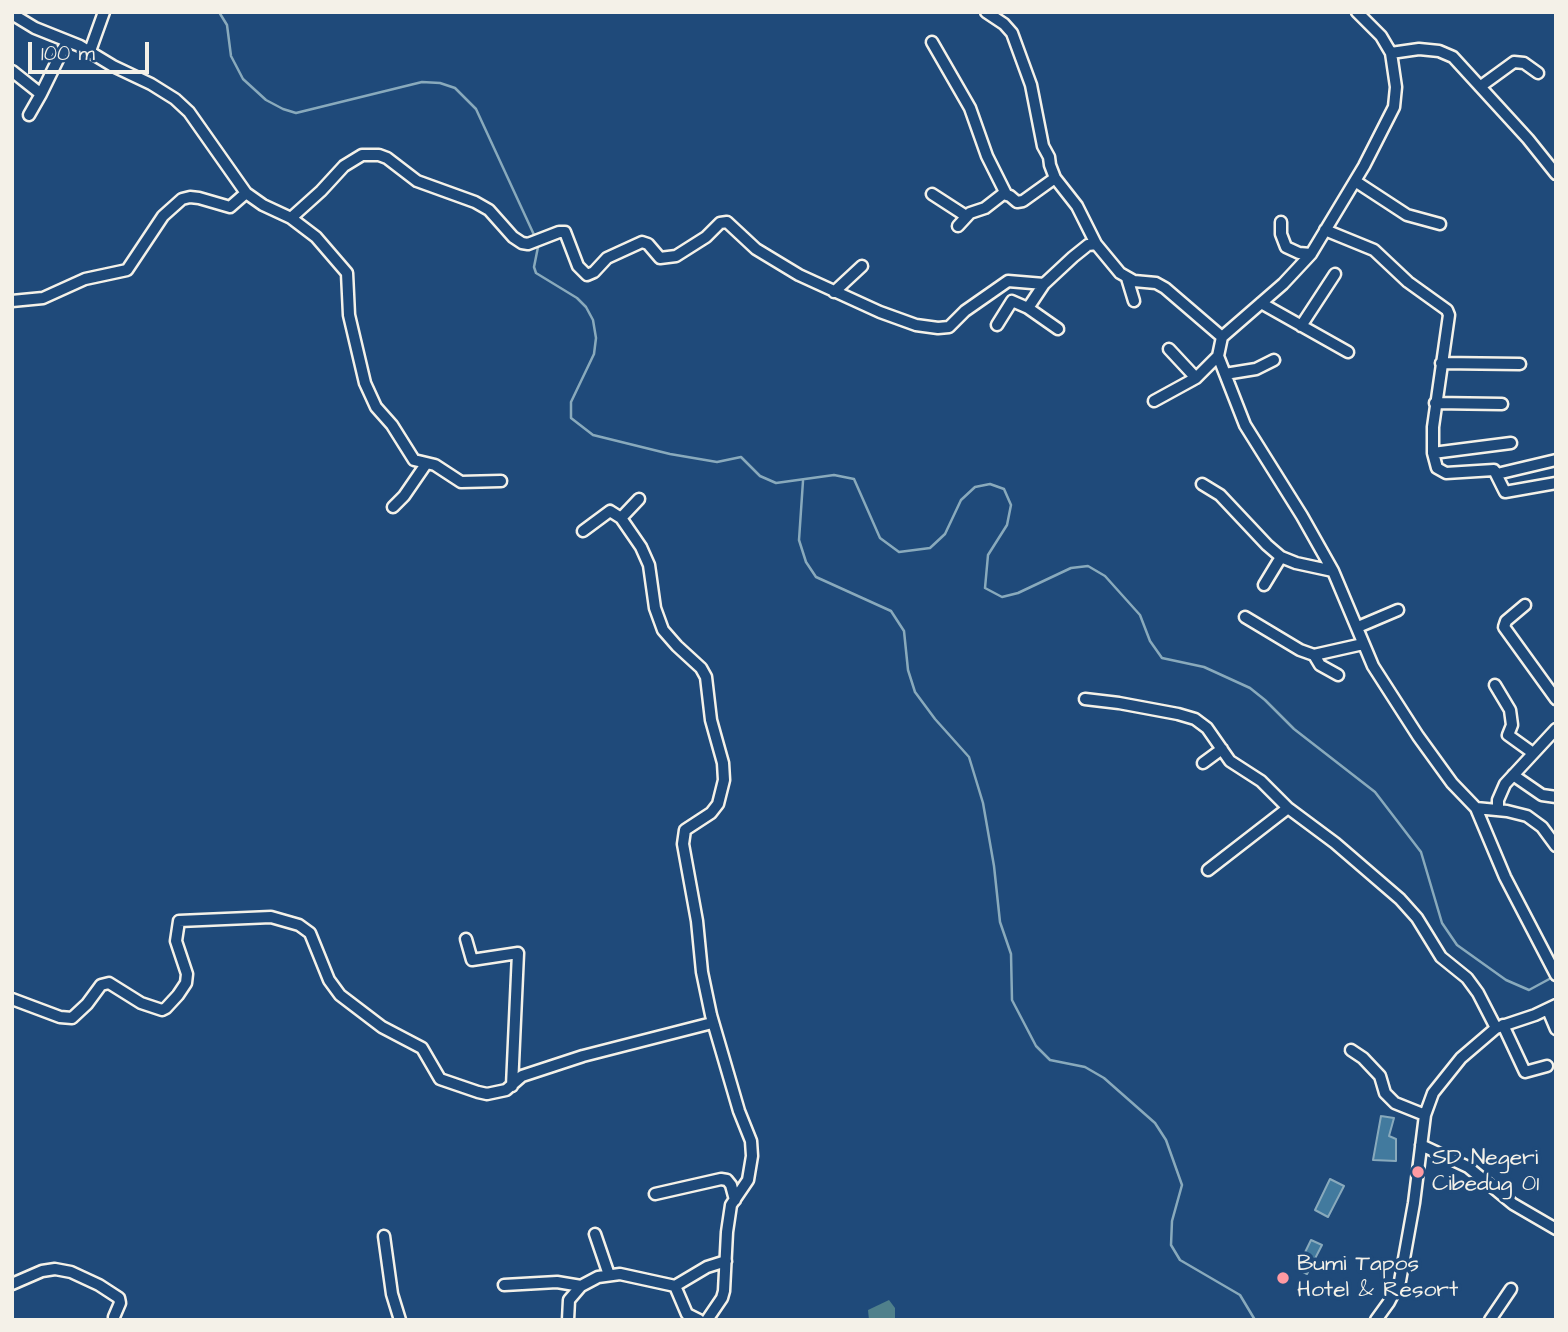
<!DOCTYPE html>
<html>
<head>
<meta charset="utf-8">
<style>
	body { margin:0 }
	#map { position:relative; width:1568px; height:1332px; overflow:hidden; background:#1f4a7a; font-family:"Architects Daughter",sans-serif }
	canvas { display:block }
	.frame { position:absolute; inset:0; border:14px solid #f4f1e8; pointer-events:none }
	.scale { position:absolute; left:28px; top:42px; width:121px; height:32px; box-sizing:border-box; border:4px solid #f4f1e8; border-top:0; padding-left:9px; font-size:21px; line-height:24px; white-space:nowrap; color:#f4f1e8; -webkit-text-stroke:5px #1f4a7a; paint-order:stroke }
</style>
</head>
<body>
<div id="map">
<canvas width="1568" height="1332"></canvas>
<div class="frame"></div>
<div class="scale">100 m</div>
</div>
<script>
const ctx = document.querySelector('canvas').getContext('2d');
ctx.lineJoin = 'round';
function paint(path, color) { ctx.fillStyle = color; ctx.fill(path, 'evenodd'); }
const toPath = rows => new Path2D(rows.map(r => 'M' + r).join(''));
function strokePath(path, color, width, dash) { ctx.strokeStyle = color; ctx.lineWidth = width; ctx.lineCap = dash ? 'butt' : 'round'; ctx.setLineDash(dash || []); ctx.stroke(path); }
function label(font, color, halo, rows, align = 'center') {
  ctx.font = font + ' "Architects Daughter",sans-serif'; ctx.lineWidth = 7; ctx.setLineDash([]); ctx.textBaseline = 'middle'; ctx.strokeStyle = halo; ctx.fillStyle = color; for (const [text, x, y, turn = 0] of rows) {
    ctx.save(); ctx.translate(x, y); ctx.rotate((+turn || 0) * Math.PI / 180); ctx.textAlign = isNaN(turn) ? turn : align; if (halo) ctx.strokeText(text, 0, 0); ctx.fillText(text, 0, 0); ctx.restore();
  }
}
paint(toPath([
	[889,1300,895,1308,895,1320,869,1320,868,1310]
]), '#50808b');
const water = toPath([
	[1381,1116,1394,1118,1389,1136,1396,1139,1396,1161,1373,1160,1381,1116],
	[1330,1179,1344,1186,1328,1217,1315,1210,1330,1179],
	[1311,1240,1322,1245,1307,1274,1297,1269,1311,1240]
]);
paint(water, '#427a9e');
strokePath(water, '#89aabc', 2);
strokePath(toPath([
	[219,12,227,25,231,56,243,79,266,100,283,109,296,113,422,82,440,83,455,88,476,109,535,237],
	[537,243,538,247,534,267,536,273,577,298,586,307,593,320,596,338,594,354,571,402,571,418,593,435,670,454,717,462,741,457,760,476,776,483,834,475,854,479,880,538,899,552,930,548,945,534,961,500,975,487,990,484,1004,489,1011,505,1007,525,988,555,985,588,1002,597,1018,593,1071,568,1088,566,1105,576,1140,615,1150,641,1162,658,1204,667,1250,688,1265,700,1294,729,1375,792,1421,852,1442,923,1457,945,1506,980,1529,990,1553,977],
	[803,481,799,540,806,562,816,577,891,611,904,631,908,670,915,692,935,719,969,757,983,803,994,866,1000,922,1011,954,1012,1000,1036,1046,1050,1060,1085,1067,1104,1078,1155,1123,1166,1140,1182,1185,1172,1221,1171,1245,1180,1260,1240,1295,1255,1320]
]), '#89aabc', 2.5);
const minor = toPath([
	[986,12,1004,24,1012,33,1031,85,1043,146,1049,157,1050,165,1055,178,1077,206,1096,244],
	[1357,12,1381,36,1391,53,1396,87,1394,107,1364,166,1311,254,1283,284,1222,337,1218,356,1245,425,1302,516,1333,571,1373,666,1418,736,1452,783,1476,808,1505,877,1556,975],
	[12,14,35,28,80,46,113,66,151,84,175,99,189,112,246,193,263,205,291,218,316,237,347,273,349,315,365,383,376,407,392,425,414,460,435,465,461,482,501,481],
	[932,42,970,108,987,156,1006,194],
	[90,51,104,12],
	[1391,53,1419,49,1439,51,1453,57,1528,139,1556,174],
	[12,71,41,94,67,41],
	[1481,86,1514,62,1524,63,1538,73],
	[29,115,41,94],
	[1355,181,1407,215,1440,224],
	[932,194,966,216],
	[291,218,321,191,344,166,362,155,379,155,387,158,417,181,475,202,489,210,513,237,522,243,528,244,559,232,565,232,578,266,587,275,594,272,607,258,642,242,648,244,660,258,676,256,706,237,720,223,727,222,756,249,799,275,880,312,916,325,938,328,949,327,965,311,1008,281,1044,284,1073,257,1088,245,1096,244,1120,273,1134,281,1156,283,1165,288,1222,337],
	[1281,222,1281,234,1286,247,1299,253,1311,254],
	[958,226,970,213,985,208,1003,194,1010,196,1017,202,1023,201,1055,178],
	[1325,230,1374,250,1408,282,1447,310,1449,315,1433,427,1433,453,1437,468,1446,473,1494,470,1505,492,1556,483],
	[1127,278,1134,301],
	[1044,284,1028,308,1058,329],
	[834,292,862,266],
	[12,301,43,298,85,279,127,270,163,216,182,199,190,197,199,198,230,207,246,193],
	[1261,303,1348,352],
	[997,325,1012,301,1028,308],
	[1301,326,1335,274],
	[1169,349,1196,378],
	[1441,363,1520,364],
	[1225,374,1256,369,1274,360],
	[1154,401,1196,378,1218,356],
	[1435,403,1502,404],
	[1433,453,1511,443],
	[1497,474,1556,460],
	[1202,484,1220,495,1267,545,1281,557,1296,563,1333,571],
	[393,507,404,496,426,464],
	[621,518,639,499],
	[583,531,610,511,621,518,641,547,649,565,655,608,663,630,677,646,701,668,706,677,711,720,723,763,724,780,718,804,711,813,685,830,683,844,697,921,702,972,711,1015,739,1111,751,1141,752,1156,748,1180,731,1205,727,1232,724,1291,722,1298,707,1320],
	[1264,585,1281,557],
	[1525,605,1506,621,1504,627,1556,699],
	[1245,617,1300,650,1314,655,1363,644],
	[1358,627,1398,610],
	[1314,655,1320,665,1338,675],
	[1495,685,1510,710,1512,725,1508,735,1533,753],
	[1085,699,1119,703,1178,714,1195,719,1207,728,1230,761,1261,781,1288,808,1335,843,1400,899,1417,918,1441,957,1467,978,1478,993,1496,1028],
	[1203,763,1222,749],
	[1513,775,1542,795,1556,797],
	[1476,808,1507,811,1527,816,1542,827,1556,846],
	[1498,809,1498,800,1505,784,1556,729],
	[1208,870,1288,808],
	[466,939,472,960,518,953,512,1086],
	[12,999,60,1017,72,1018,87,1004,101,985,109,983,141,1003,162,1010,166,1008,178,995,186,983,187,974,176,941,179,921,271,917,299,925,310,933,329,980,340,995,382,1027,422,1048,440,1079,478,1092,487,1094,506,1090,522,1076,583,1056,712,1023],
	[1548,1010,1556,1029],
	[1503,1025,1525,1072,1547,1066],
	[1351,1050,1363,1058,1380,1076,1385,1093,1395,1103,1425,1115],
	[1421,1145,1468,1167,1513,1204,1556,1229],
	[655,1194,721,1179,727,1180,731,1185,735,1200],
	[595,1234,609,1275],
	[384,1236,392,1294,400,1320],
	[12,1284,42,1271,55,1269,71,1272,99,1285,119,1298,120,1303,114,1317,114,1320],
	[504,1285,557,1282,581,1286],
	[675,1286,707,1267,726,1261],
	[568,1320,569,1300,581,1286,598,1277,620,1274,675,1286,687,1314,699,1320],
	[1376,1320,1389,1302,1400,1281,1414,1203,1425,1115,1433,1093,1461,1058,1496,1028,1535,1015,1556,1005],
	[1490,1320,1511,1289]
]);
strokePath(minor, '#f4f1e8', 15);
strokePath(minor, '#1f4a7a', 10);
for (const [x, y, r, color] of [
	[1418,1172,7,"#ff9aa2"],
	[1283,1278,7,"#ff9aa2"]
]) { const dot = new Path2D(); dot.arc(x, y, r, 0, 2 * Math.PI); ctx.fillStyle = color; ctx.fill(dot); strokePath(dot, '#1f4a7a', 2.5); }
label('23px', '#f4f1e8', '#1f4a7a', [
	["SD Negeri",1432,1159],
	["Cibedug 01",1432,1185],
	["Bumi Tapos",1297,1265],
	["Hotel & Resort",1297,1291]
], 'left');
</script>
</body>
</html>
